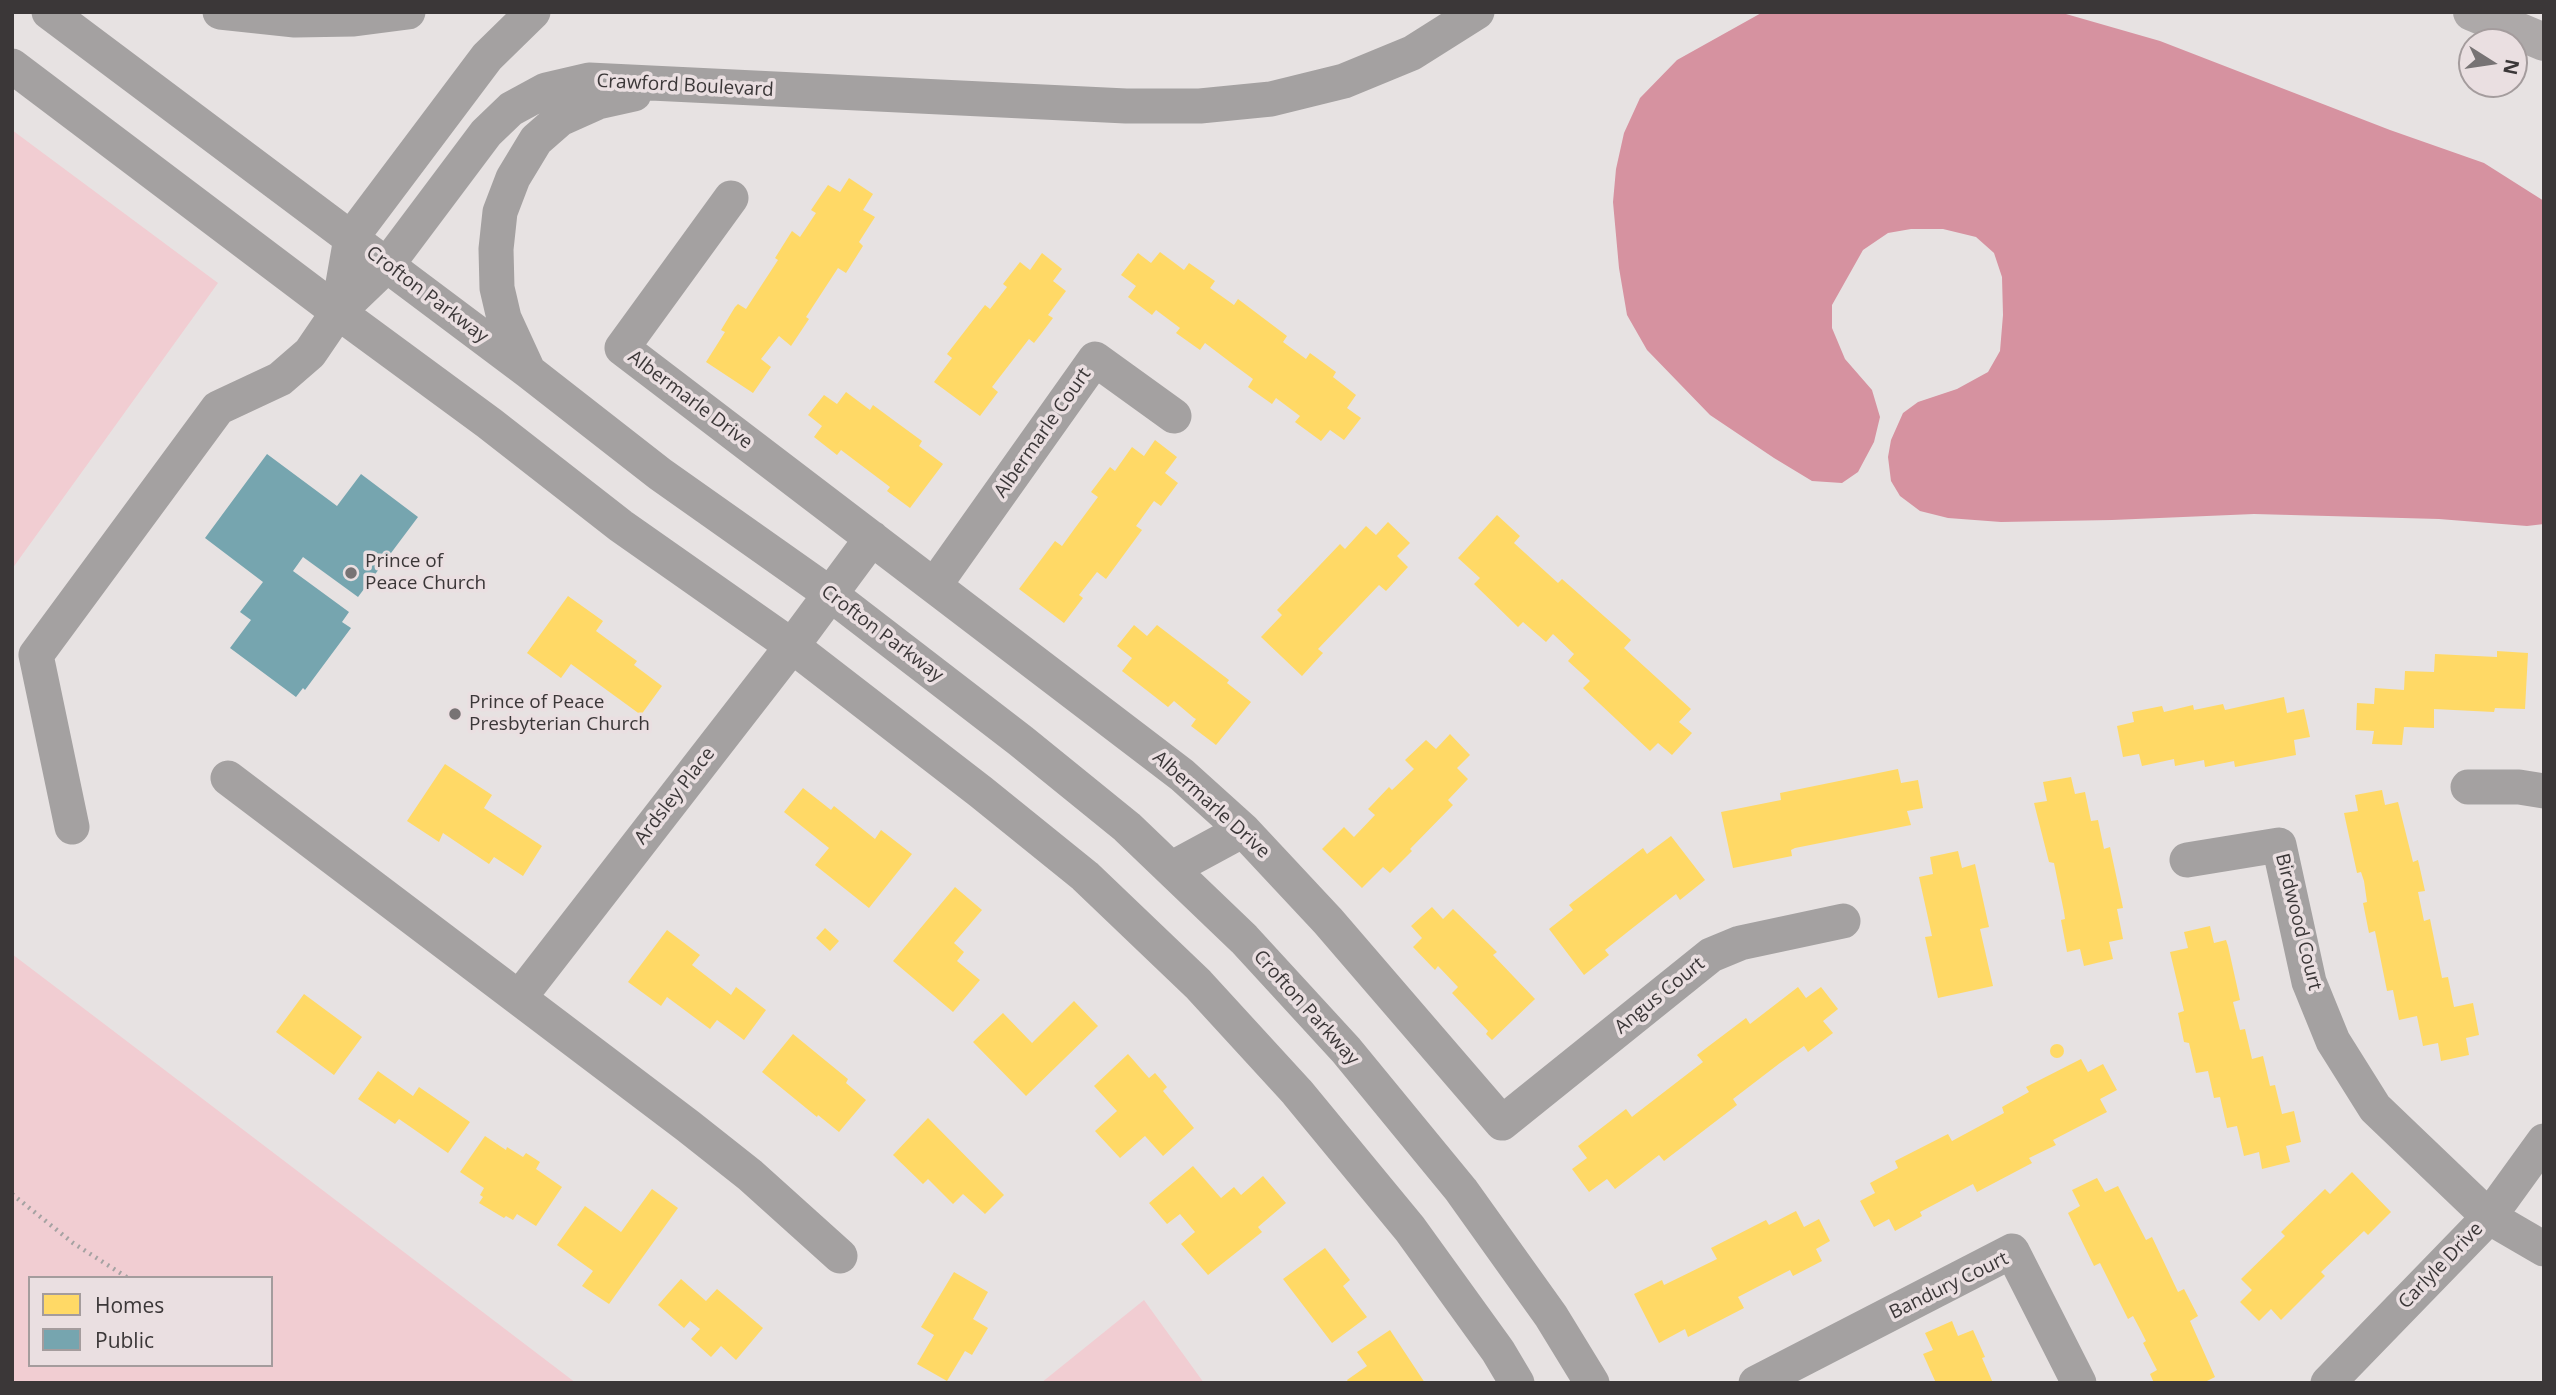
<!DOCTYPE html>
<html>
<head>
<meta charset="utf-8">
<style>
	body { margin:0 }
	#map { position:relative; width:2556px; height:1395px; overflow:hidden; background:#e7e2e2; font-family:"Open Sans",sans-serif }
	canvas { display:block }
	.frame { position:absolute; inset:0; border:14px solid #3b3738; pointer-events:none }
	.legend { position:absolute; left:28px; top:1276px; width:245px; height:91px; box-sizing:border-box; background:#eadfe1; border:2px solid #a49c9d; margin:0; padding:9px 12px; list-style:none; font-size:21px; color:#3b3738 }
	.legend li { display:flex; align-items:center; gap:14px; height:35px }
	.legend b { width:35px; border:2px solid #a49c9d }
	.north { position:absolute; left:2458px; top:28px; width:70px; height:70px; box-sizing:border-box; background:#eadfe1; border:2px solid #a49c9d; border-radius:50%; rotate:102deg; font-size:19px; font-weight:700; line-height:28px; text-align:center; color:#3b3738 }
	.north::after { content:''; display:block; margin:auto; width:24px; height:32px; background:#777374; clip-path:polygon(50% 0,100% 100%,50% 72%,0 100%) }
</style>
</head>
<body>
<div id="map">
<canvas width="2556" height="1395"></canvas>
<div class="frame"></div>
<ul class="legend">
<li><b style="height:19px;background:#ffd966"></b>Homes</li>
<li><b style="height:19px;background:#76a5af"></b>Public</li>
</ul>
<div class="north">N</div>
</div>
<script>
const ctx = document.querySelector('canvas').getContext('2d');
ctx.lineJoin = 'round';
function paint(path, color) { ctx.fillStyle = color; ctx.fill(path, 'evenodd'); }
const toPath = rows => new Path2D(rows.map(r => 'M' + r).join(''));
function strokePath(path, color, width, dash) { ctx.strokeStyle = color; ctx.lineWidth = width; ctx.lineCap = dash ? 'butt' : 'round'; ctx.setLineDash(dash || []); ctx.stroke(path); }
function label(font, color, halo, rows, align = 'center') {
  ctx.font = font + ' "Open Sans",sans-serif'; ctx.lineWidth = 7; ctx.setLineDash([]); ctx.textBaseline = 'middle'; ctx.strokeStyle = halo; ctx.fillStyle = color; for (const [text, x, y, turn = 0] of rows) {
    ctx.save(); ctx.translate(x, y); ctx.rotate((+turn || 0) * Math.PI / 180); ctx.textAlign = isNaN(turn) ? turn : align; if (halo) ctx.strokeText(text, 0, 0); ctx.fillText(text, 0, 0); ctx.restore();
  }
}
paint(toPath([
	[12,130,218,283,12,569],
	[12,954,99,1020,576,1383,12,1383],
	[30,1278,271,1278,271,1365,30,1365],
	[1144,1300,1204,1383,1041,1383]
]), '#f1cdd2');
paint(toPath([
	[1763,12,2059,12,2160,41,2390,130,2484,163,2544,201,2544,524,2527,526,2439,519,2254,514,2112,520,2001,522,1948,518,1920,511,1900,496,1891,481,1888,457,1891,440,1903,413,1918,402,1957,389,1988,372,2000,351,2003,315,2002,277,1994,253,1976,237,1943,229,1911,229,1888,233,1863,250,1832,305,1832,328,1845,359,1872,390,1880,417,1874,442,1858,472,1842,483,1812,481,1774,458,1710,415,1647,350,1627,315,1619,268,1613,202,1616,169,1624,133,1640,98,1677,60]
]), '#d692a0');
paint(toPath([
	[849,178,873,194,863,210,875,217,859,242,863,246,846,273,838,268,806,317,809,319,791,346,779,336,761,359,771,367,753,393,706,362,725,332,721,330,735,307,738,304,746,309,778,260,775,258,792,231,800,237,816,213,811,210,828,185,840,192],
	[1160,252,1184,270,1189,263,1215,281,1210,288,1234,305,1238,299,1287,336,1283,342,1306,359,1310,353,1336,372,1333,377,1356,395,1347,408,1361,418,1344,440,1330,430,1321,441,1295,422,1300,416,1276,398,1272,404,1248,387,1253,379,1234,365,1205,343,1200,350,1176,333,1180,328,1156,310,1152,315,1128,297,1136,286,1121,275,1138,253,1151,263],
	[1042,253,1062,269,1053,281,1066,291,1048,315,1053,318,1041,334,1034,343,1029,339,992,387,998,392,980,416,934,382,952,358,947,354,985,305,990,309,1007,287,1003,284,1020,262,1030,270],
	[846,392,870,410,873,405,896,422,922,441,919,446,943,464,910,508,887,491,890,487,841,450,837,455,814,437,822,426,808,415,824,395,837,404],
	[1155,440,1177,457,1165,473,1178,483,1161,506,1154,501,1136,526,1142,530,1106,579,1097,572,1079,595,1083,598,1064,623,1019,589,1055,541,1062,546,1075,528,1098,497,1091,492,1110,467,1115,471,1132,447,1144,456],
	[1497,515,1520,536,1514,543,1558,583,1562,579,1631,640,1624,648,1691,709,1679,722,1692,733,1672,755,1658,743,1650,751,1583,688,1590,681,1568,661,1574,654,1553,634,1546,642,1523,622,1518,627,1474,584,1480,578,1458,558],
	[1388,522,1410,543,1397,556,1408,567,1386,591,1379,585,1318,649,1323,653,1302,676,1261,637,1282,615,1277,610,1340,544,1345,549,1366,526,1376,535],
	[568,596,603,621,596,631,637,661,634,665,662,686,641,715,571,664,561,678,527,653],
	[1134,625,1147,636,1157,625,1229,680,1227,683,1251,702,1216,745,1191,726,1196,719,1194,718,1174,701,1168,707,1122,671,1132,658,1117,646],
	[2497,651,2528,653,2525,709,2495,708,2494,712,2434,709,2434,728,2404,727,2402,745,2372,744,2374,731,2356,730,2357,703,2374,704,2375,688,2404,690,2405,671,2434,672,2435,654,2497,657],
	[2284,697,2287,713,2304,709,2310,737,2294,740,2296,755,2235,767,2234,761,2205,767,2204,760,2175,766,2174,759,2142,766,2139,754,2123,757,2117,726,2134,722,2132,712,2162,706,2164,712,2193,705,2194,710,2223,704,2225,710],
	[1450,734,1470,755,1457,768,1468,779,1448,800,1453,805,1410,849,1412,851,1390,873,1383,867,1362,888,1322,849,1344,827,1354,837,1375,815,1368,809,1371,806,1389,787,1392,790,1414,769,1405,760,1426,740,1436,749],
	[445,764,492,795,484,808,542,846,523,876,494,857,489,864,443,833,439,842,407,821],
	[1898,769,1901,783,1918,780,1923,808,1907,811,1911,825,1795,848,1791,850,1792,856,1733,868,1721,812,1781,800,1780,793],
	[2071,777,2075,794,2085,792,2091,821,2098,820,2104,849,2110,847,2123,908,2117,909,2123,939,2109,942,2113,959,2084,966,2080,949,2067,952,2061,920,2065,919,2064,912,2054,863,2049,862,2034,803,2047,801,2043,782],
	[803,788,831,810,834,806,875,839,881,830,912,854,869,908,815,865,829,848,784,812],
	[2382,790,2385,805,2398,802,2413,862,2418,860,2425,891,2418,892,2424,921,2430,919,2442,978,2448,977,2454,1007,2473,1003,2479,1035,2466,1038,2469,1055,2441,1061,2438,1043,2423,1046,2417,1016,2399,1020,2393,990,2387,991,2375,931,2369,933,2363,903,2367,902,2364,881,2361,872,2357,873,2344,813,2358,811,2355,795],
	[1671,836,1705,880,1680,900,1676,894,1630,930,1605,950,1609,955,1584,975,1549,929,1573,910,1569,905,1643,848,1647,854],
	[1958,851,1962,868,1975,864,1989,927,1980,929,1993,986,1938,998,1925,937,1932,936,1919,877,1933,874,1930,857],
	[955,887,982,910,954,943,964,952,957,961,980,980,953,1012,893,961],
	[1432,907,1443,919,1453,909,1497,952,1493,955,1535,999,1492,1040,1486,1034,1488,1031,1452,993,1458,987,1438,966,1435,970,1413,947,1422,938,1411,926],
	[2210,926,2214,943,2226,940,2228,946,2240,1000,2233,1002,2240,1030,2245,1029,2252,1059,2263,1056,2270,1086,2275,1085,2282,1114,2294,1111,2301,1142,2286,1146,2290,1162,2262,1169,2259,1152,2244,1156,2237,1126,2227,1128,2220,1097,2214,1098,2208,1071,2196,1073,2189,1043,2184,1042,2178,1013,2184,1011,2170,952,2188,948,2184,932],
	[825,928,839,941,830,951,816,938],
	[667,930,700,955,692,965,731,995,736,987,766,1010,744,1040,717,1020,710,1029,667,997,661,1006,628,982],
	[1798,987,1806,998,1821,987,1838,1009,1823,1021,1833,1033,1808,1052,1804,1046,1780,1063,1733,1099,1737,1105,1664,1161,1659,1155,1615,1189,1607,1179,1589,1192,1572,1169,1587,1158,1578,1146,1626,1109,1632,1117,1633,1116,1703,1062,1697,1055,1746,1018,1750,1024],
	[304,994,362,1037,334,1075,276,1032],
	[1074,1001,1098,1026,1026,1096,973,1042,1003,1013,1032,1043],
	[793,1034,848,1079,846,1083,866,1100,839,1132,818,1115,817,1117,762,1072],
	'2050 1051a7 7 0 1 1 14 0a7 7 0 1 1-14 0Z',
	[1128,1054,1149,1078,1155,1073,1162,1081,1167,1087,1163,1091,1194,1128,1163,1156,1145,1136,1120,1158,1095,1131,1117,1111,1094,1086],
	[2081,1059,2088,1072,2103,1064,2117,1090,2100,1099,2107,1112,2053,1140,2056,1145,2029,1158,2032,1163,1977,1192,1973,1184,1920,1212,1922,1216,1895,1231,1889,1219,1874,1227,1860,1201,1875,1193,1870,1183,1898,1168,1895,1161,1948,1134,1952,1141,2004,1113,2002,1107,2029,1092,2026,1087],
	[378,1071,413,1096,419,1087,470,1122,448,1153,399,1119,395,1124,358,1099],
	[928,1118,1004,1195,985,1214,963,1194,953,1204,928,1179,923,1184,893,1155],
	[485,1136,506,1150,507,1147,523,1157,526,1153,540,1162,536,1169,562,1187,536,1226,517,1214,513,1220,506,1216,504,1218,479,1203,483,1197,480,1195,484,1188,460,1172],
	[1193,1166,1221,1198,1234,1187,1241,1195,1263,1176,1286,1203,1258,1227,1262,1232,1208,1275,1181,1244,1195,1232,1180,1214,1167,1224,1149,1203],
	[2352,1172,2391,1212,2368,1235,2364,1231,2321,1272,2325,1276,2281,1320,2271,1309,2259,1321,2240,1302,2252,1290,2241,1279,2285,1236,2281,1232,2325,1189,2330,1194],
	[2097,1178,2105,1192,2118,1186,2146,1240,2152,1237,2178,1292,2184,1289,2198,1316,2190,1321,2215,1377,2203,1383,2154,1383,2150,1374,2157,1370,2143,1343,2146,1341,2141,1331,2133,1316,2128,1319,2100,1263,2094,1266,2068,1213,2080,1206,2072,1190],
	[652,1189,678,1208,609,1304,582,1286,593,1271,557,1245,585,1206,621,1232],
	[1796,1211,1804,1227,1819,1219,1830,1241,1816,1249,1822,1261,1793,1276,1790,1270,1738,1297,1744,1308,1688,1337,1685,1329,1659,1343,1634,1294,1662,1280,1664,1285,1717,1259,1711,1248,1766,1220,1769,1225],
	[1325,1248,1350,1280,1343,1286,1367,1317,1332,1343,1283,1279],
	[954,1272,988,1292,973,1319,988,1328,972,1355,965,1351,947,1381,917,1364,934,1335,921,1327],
	[681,1279,706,1301,717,1289,763,1328,736,1360,721,1346,711,1357,691,1339,700,1329,690,1321,684,1328,658,1305],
	[1952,1321,1958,1336,1973,1330,1985,1357,1982,1358,1993,1383,1936,1383,1923,1354,1933,1350,1925,1333],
	[1390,1330,1425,1383,1349,1383,1347,1380,1367,1366,1357,1352]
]), '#ffd966');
paint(toPath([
	[267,454,337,506,361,474,418,517,358,597,303,557,293,571,349,612,342,622,351,628,305,690,303,688,296,697,230,648,251,620,240,612,263,582,205,538]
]), '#76a5af');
strokePath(toPath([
	[12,1194,73,1243,128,1278]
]), '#a5a2a2', 4.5, [2, 5]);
strokePath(toPath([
	[49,12,528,371,660,474,830,594,1021,741,1127,827,1244,939,1346,1050,1461,1190,1551,1316,1592,1383],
	[220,12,295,20,354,19,408,12],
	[12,66,338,312,489,423,621,526,792,646,981,792,1085,876,1198,984,1297,1092,1410,1229,1498,1351,1517,1383],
	[731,198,622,348,1182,775,1243,830,1328,921,1502,1123,1711,955,1740,943,1843,921],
	[338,312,351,238,487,57,533,12],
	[527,368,504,318,497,288,496,249,500,212,513,178,536,140,560,119,598,102,634,94],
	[934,586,1095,359,1174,416],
	[228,778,688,1126,750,1175,840,1256],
	[2468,787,2519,787,2544,791],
	[72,827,36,655,218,408,280,379,310,353,338,312,387,265,486,133,511,109,546,90,589,80,1126,106,1200,106,1271,99,1344,81,1412,53,1477,12],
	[2187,860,2279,845,2309,982,2333,1041,2375,1108,2489,1217,2544,1249],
	[1171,869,1243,830],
	[519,998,792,646,872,538],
	[1756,1383,2012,1251,2079,1383],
	[2328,1383,2489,1217,2544,1141]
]), '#a4a1a1', 35);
strokePath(toPath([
	[2472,12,2544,42]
]), '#ada9a9', 38);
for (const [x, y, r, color] of [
	[351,573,7,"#777374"],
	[455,714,7,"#777374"]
]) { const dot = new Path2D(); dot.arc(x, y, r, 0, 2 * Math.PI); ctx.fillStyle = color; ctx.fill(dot); strokePath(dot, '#eadfe1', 2.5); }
label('19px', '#3b3738', '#eadfe1', [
	["Crawford Boulevard",685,86,3],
	["Crofton Parkway",427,295,37],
	["Albermarle Drive",690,400,37],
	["Albermarle Court",1043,433,-55],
	["Crofton Parkway",882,634,37],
	["Ardsley Place",675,796,-52],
	["Albermarle Drive",1211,805,42],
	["Birdwood Court",2298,922,76],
	["Angus Court",1660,996,-39],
	["Crofton Parkway",1306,1008,48],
	["Carlyle Drive",2441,1266,-46],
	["Bandury Court",1949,1286,-26]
]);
label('19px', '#3b3738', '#eadfe1', [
	["Prince of",365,562],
	["Peace Church",365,584],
	["Prince of Peace",469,703],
	["Presbyterian Church",469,725]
], 'left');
</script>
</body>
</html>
